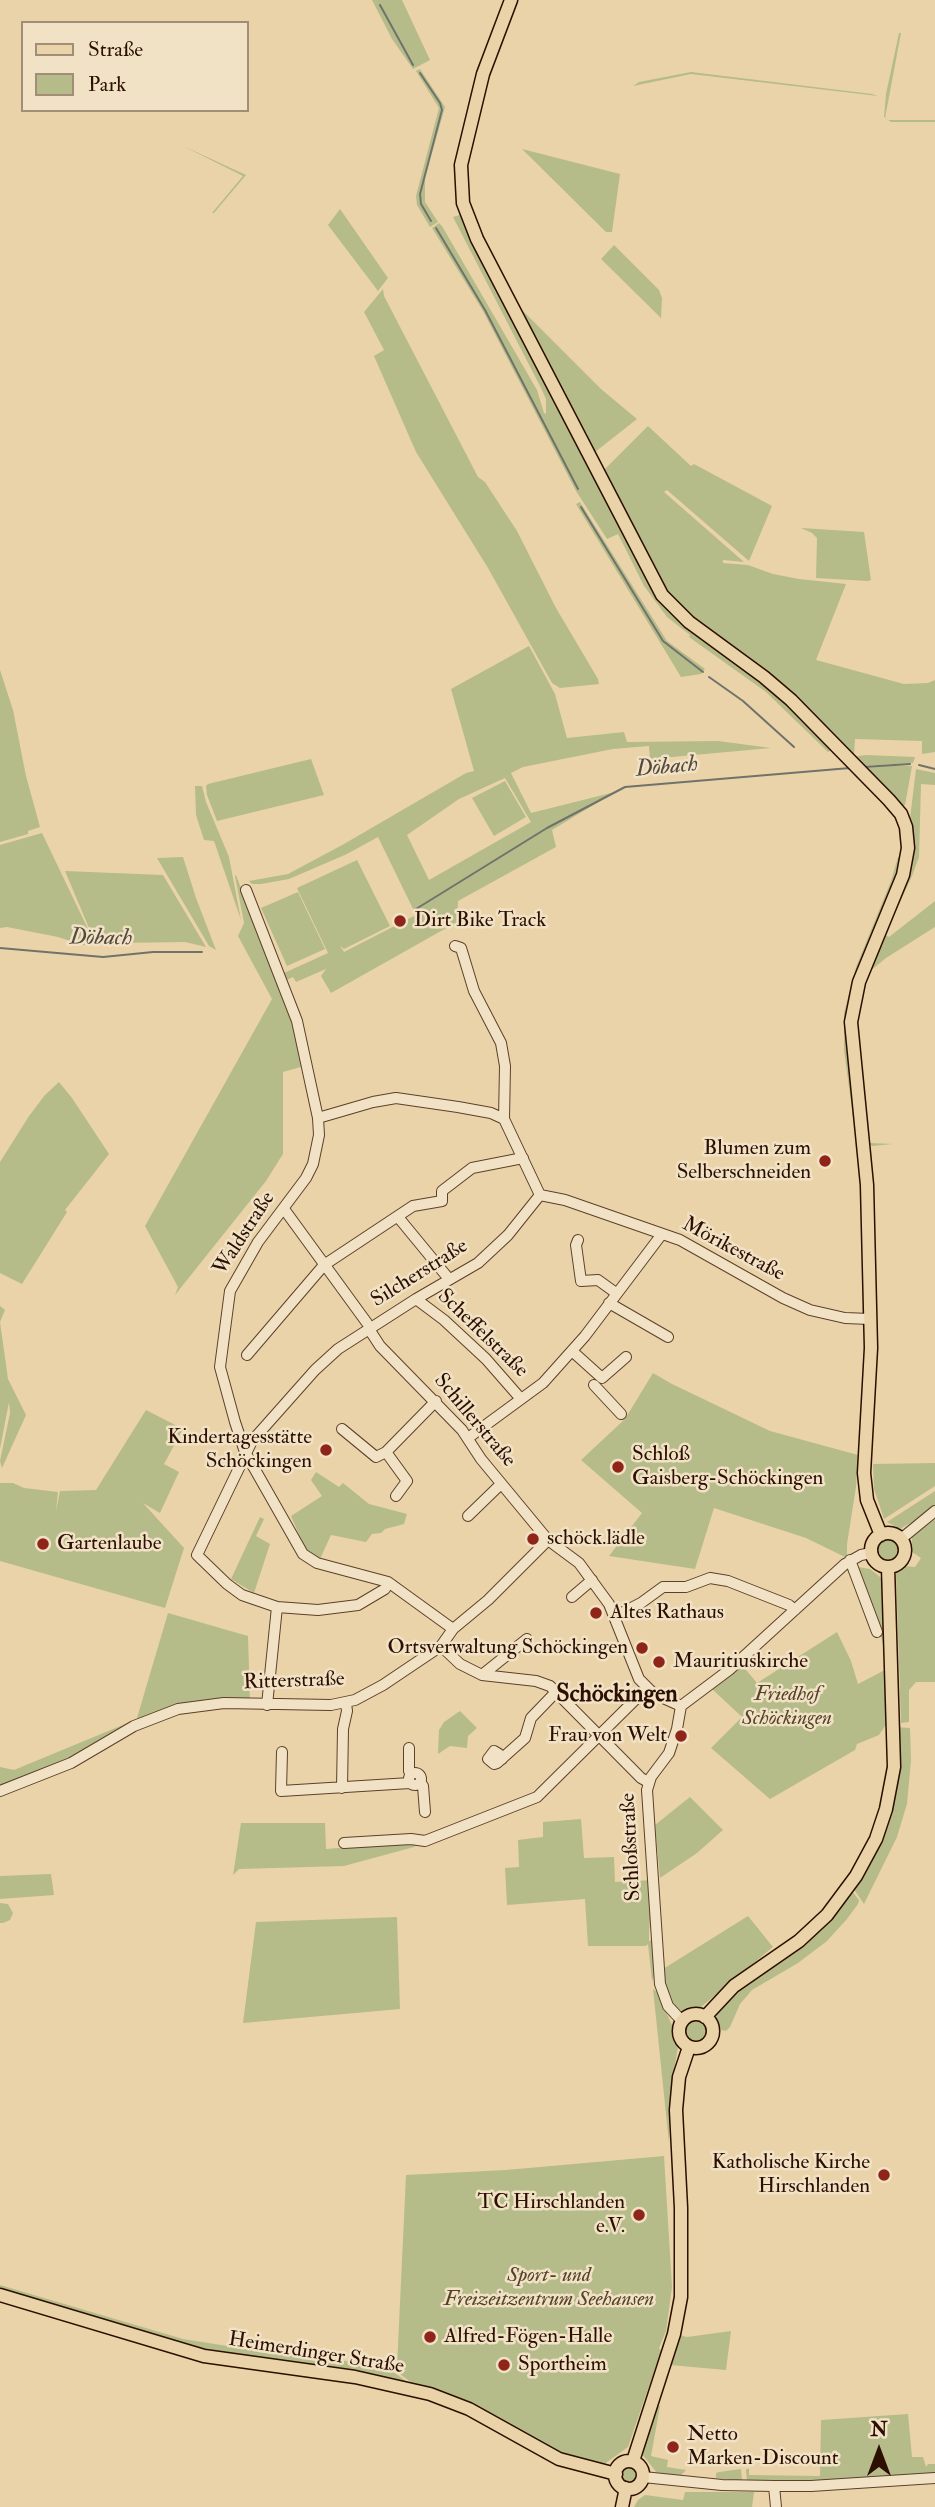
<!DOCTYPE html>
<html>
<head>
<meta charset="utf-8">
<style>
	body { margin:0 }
	#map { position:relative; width:935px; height:2507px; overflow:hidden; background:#ead3a8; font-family:"IM FELL Double Pica",serif }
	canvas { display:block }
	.legend { position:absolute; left:21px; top:21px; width:228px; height:91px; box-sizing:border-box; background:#f1e2c6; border:2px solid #a28e77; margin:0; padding:9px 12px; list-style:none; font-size:21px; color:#2c0f00 }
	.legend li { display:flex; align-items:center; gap:14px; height:35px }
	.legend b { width:35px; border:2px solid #a28e77 }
	.north { position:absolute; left:844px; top:2416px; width:70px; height:70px; -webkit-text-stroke:5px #f1e2c6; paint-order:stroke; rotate:0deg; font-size:19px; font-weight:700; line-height:28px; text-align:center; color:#2c0f00 }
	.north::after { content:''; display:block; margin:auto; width:24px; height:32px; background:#2c0f00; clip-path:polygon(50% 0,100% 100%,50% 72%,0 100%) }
</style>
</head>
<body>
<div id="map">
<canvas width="935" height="2507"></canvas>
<ul class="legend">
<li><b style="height:9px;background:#ead3a8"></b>Straße</li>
<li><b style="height:19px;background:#b5bc89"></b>Park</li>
</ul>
<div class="north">N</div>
</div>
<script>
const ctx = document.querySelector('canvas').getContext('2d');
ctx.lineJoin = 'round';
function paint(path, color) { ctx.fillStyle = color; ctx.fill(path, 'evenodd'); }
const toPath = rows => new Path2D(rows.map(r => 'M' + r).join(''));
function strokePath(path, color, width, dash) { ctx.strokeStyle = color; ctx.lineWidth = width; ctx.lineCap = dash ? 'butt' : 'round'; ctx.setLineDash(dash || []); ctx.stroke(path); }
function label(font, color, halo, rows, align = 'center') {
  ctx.font = font + ' "IM FELL Double Pica",serif'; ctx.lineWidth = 5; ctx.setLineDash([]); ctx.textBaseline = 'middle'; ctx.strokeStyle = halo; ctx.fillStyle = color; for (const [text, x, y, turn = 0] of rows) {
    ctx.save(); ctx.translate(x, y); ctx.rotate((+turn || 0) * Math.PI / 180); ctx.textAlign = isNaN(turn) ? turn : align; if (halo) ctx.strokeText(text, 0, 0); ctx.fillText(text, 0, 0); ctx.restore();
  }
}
paint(toPath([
	[372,0,402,0,430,60,413,69,392,39],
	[899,33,901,33,885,118,889,120,935,120,935,122,891,122,884,117,886,94],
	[420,69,445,107,425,178,425,202,438,222,430,227,417,205,416,196,439,108,416,71],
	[691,72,872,94,878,96,691,74,633,86,639,82],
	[181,145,246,175,214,213,212,213,243,176],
	[522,149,620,174,612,232,606,232],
	[340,209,388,278,378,291,328,225],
	[463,214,561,410,568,430,576,438,654,589,762,679,832,750,828,752,766,692,689,637,690,635,667,617,644,586,618,534,607,539,576,491,483,311,432,228,439,223,442,226,537,390,544,413,546,414,546,399,541,388,453,217],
	[614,245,659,290,662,298,661,318,601,259],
	[383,289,384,296,478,477,485,482,517,531,556,608,598,679,599,684,560,688,552,683,488,568,416,452,374,356,384,350,364,312],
	[519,307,601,389,637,419,595,452,604,470,648,426,691,466,694,464,772,506,749,561,667,490,664,492,744,562,723,560,723,563,748,565,773,574,799,579,846,584,816,660,904,684,928,683,935,680,935,752,922,754,922,741,855,739,854,755,850,756,698,625,664,593,586,435,588,434,576,426],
	[580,502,667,641,705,669,701,674,681,677,576,504],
	[801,528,864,532,871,580,868,581,816,578,817,538,812,533],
	[529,646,555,694,567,738,624,732,627,742,718,741,771,748,650,759,649,746,613,749,523,767,511,773,531,813,615,792,552,830,556,847,458,901,457,922,331,993,321,976,326,969,296,982,293,977,287,980,284,973,328,953,297,888,357,860,390,926,344,949,340,946,344,952,416,915,378,837,347,854,289,879,261,884,252,884,249,881,288,874,344,844,466,773,474,771,451,689],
	[505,778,531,822,429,880,407,835,459,799],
	[0,670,13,710,26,776,40,827,28,831,28,834,0,842],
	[866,755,915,757,913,763,860,766,852,757],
	[311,759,324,795,217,821,207,795,206,786,208,784],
	[879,765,912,766,905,805,901,806,863,768],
	[916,769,935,773,935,785,921,784,919,857,912,876,885,935,889,937,935,901,935,927,886,958,869,972,865,984,859,1006,857,1035,870,1143,893,1144,872,1146,869,1144,855,1039,857,1000,902,885],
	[505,781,526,817,494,836,472,798],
	[195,786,202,786,206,802,229,857,241,920,214,841,204,840,196,815],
	[42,833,88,929,97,937,113,943,83,945,58,937,7,927,0,928,0,845],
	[183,857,196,898,216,950,209,946,157,858],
	[898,857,907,859,854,999,861,1147,857,1147,844,1050,844,1013,856,967,891,881],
	[65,871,163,875,206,947,185,942,119,943,98,936,89,928],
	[236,875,271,967,297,1021,308,1065,283,1072,283,1154,266,1181,175,1295,178,1287,145,1226,272,999,238,936,244,923,235,876],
	[298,892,325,949,287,966,261,908],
	[59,1082,72,1098,109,1154,65,1210,67,1212,22,1284,0,1273,0,1162,29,1116,45,1095],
	[0,1306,5,1310,0,1322,8,1379,26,1415,2,1468,0,1461,10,1413,9,1402,0,1449],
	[653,1373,672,1384,770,1431,858,1455,856,1487,847,1544,847,1558,806,1538,714,1508,695,1569,609,1556,642,1513,581,1460,625,1419],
	[146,1410,183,1429,164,1464,179,1472,160,1513,143,1503,184,1548,165,1608,0,1561,0,1483,13,1483,24,1488,58,1492,56,1511,60,1491,96,1490],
	[935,1463,935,1486,884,1519,874,1489,873,1464],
	[316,1472,339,1487,343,1483,369,1504,407,1514,404,1524,385,1529,381,1533,372,1534,366,1542,331,1535,320,1559,306,1551,291,1516,322,1496,311,1480],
	[935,1491,935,1506,917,1519,900,1529,887,1522],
	[260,1517,264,1519,256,1536,270,1544,254,1593,231,1579],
	[935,1517,935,1682,916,1682,909,1690,909,1722,901,1723,896,1574,904,1566,915,1567,921,1558,912,1552,912,1537],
	'875 1550a13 13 0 1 1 26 0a13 13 0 1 1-26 0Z',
	[858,1567,870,1569,884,1580,890,1725,885,1726,879,1735,857,1744,855,1750,770,1799,711,1748,742,1717,712,1689,741,1664,757,1683,837,1632,851,1661,858,1684,885,1670,885,1654,880,1631],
	[168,1613,248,1636,250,1701,140,1720,137,1718],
	[460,1711,477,1728,468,1736,467,1748,450,1746,438,1754,439,1730,444,1722],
	[130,1722,135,1729,0,1790,0,1767,14,1770],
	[894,1727,910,1728,911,1760,907,1804,897,1837,864,1904,851,1885,886,1809],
	[690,1797,723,1830,697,1853,660,1878,655,1825],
	[581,1819,584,1858,614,1857,615,1882,653,1880,649,1933,649,1941,652,1940,655,1973,652,1981,648,1944,646,1946,588,1946,585,1899,507,1905,505,1868,519,1867,518,1840,543,1837,543,1822],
	[241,1823,325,1823,326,1849,425,1841,414,1847,344,1866,239,1869,233,1875],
	[51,1874,54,1895,0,1899,0,1876],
	[852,1891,859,1900,858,1904,847,1919,827,1941,798,1963,752,1990,740,2004,730,2027,726,2031,721,2030,716,2016,723,2005],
	[0,1903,8,1904,13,1913,10,1920,3,1923,0,1923],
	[748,1916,773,1947,695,2012,678,2010,662,1990,663,1969],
	[397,1917,400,2009,243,2023,256,1922],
	[653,1989,657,1992,672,2025,678,2046,670,2096,669,2143],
	'683 2031a13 13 0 1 1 26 0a13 13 0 1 1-26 0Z',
	[664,2156,672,2287,666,2331,659,2348,661,2351,628,2447,603,2465,561,2455,416,2386,396,2371,407,2371,397,2367,406,2175,506,2170],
	[0,2285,183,2339,234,2347,302,2353,389,2369,413,2386,198,2353,0,2294],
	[731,2331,726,2370,670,2365,679,2335,687,2337],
	[655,2405,660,2406,651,2456,668,2460,667,2467,686,2470,681,2475,657,2473,642,2454],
	[908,2414,912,2457,923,2457,926,2467,928,2464,935,2464,935,2475,815,2482,747,2481,746,2469,749,2469,749,2475,820,2476,821,2420],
	'619 2475a11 11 0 1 1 22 0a11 11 0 1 1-22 0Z',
	[741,2469,742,2481,716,2478,716,2473,719,2472],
	[685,2492,754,2492,752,2507,634,2507,638,2500,645,2495,683,2500]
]), '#b5bc89');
strokePath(toPath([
	[380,5,413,65],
	[420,73,440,103,442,110,420,194,421,204,431,221],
	[436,228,485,310,578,489],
	[581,507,663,641,703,672],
	[709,677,743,701,794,747],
	[919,765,935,769],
	[863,767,910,764],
	[416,909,547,828,625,787,850,768],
	[0,948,103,957,153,952,202,952]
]), '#70736b', 2);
const minor = toPath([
	[246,890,297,1021,318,1118,319,1135,313,1164,306,1178,258,1242,230,1291,220,1367,235,1422,245,1452,303,1554,317,1563,388,1582,453,1629],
	[455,946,461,948,474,991,501,1043,505,1066,504,1119,540,1195],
	[318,1118,373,1102,396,1098,458,1107,491,1113,504,1119],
	[540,1195,565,1200,680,1240,783,1298,810,1310,845,1318,870,1319],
	[284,1209,367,1323],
	[398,1217,449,1279],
	[578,1240,576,1245,581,1281,598,1280,616,1293],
	[416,1299,444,1320,486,1359,521,1399],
	[609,1303,668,1337],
	[369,1329,380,1346,462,1430,481,1459,548,1540,579,1563,609,1604,639,1679,654,1694,681,1706],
	[572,1351,602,1378,626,1357],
	[247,1355,324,1265,413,1206,442,1201,442,1191,472,1168,523,1158],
	[594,1385,621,1414],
	[342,1429,376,1457,386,1452],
	[468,1438,543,1383,585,1336,662,1234],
	[396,1496,407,1481,386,1452,436,1401],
	[468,1516,501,1484],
	[901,1539,935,1511],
	[850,1560,877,1632],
	[388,1582,385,1589,358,1605,318,1610,277,1607,242,1595,227,1584,197,1555,252,1441,315,1370,338,1349,416,1299,478,1263,508,1235,540,1195],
	[572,1597,592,1580],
	[614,1617,641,1603,663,1587,686,1587,710,1578,728,1581,789,1605,795,1610],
	[441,1646,460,1664,482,1675,536,1681,550,1686,641,1778,648,1782],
	[482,1675,527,1639],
	[267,1705,277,1607],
	[681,1706,677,1729,669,1753,651,1777,647,1790,660,1984,668,2006,682,2021],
	[681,1706,729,1670,845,1564,861,1555,871,1553],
	[409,1748,409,1771,411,1774],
	[282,1752,281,1791,410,1783],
	[502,1759,499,1754,494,1751,488,1759,494,1764,497,1763,525,1738,531,1718,557,1691],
	'409 1779a6 6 0 1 1 12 0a6 6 0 1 1-12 0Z',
	[421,1783,423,1786,425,1812],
	[342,1788,343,1729,347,1711,346,1703],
	[0,1791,71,1763,134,1726,178,1709,224,1703,331,1705,355,1700,383,1685,441,1646,453,1629,488,1600,548,1540],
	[344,1843,411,1839,425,1841,537,1797,647,1688],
	[643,2477,722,2485,774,2486,811,2486,935,2478],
	[774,2486,776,2507]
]);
const major = toPath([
	[511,0,483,74,461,165,463,203,477,239,662,595,689,622,764,677,791,700,889,800,901,814,906,827,908,848,903,875,859,982,851,1022,867,1185,871,1348,864,1473,867,1500,881,1535],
	'871 1550a17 17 0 1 1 34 0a17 17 0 1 1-34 0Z',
	'679 2031a17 17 0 1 1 34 0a17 17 0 1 1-34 0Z',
	[705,2017,734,1986,799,1941,827,1915,856,1876,876,1839,886,1809,894,1767,888,1567],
	[0,2295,204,2356,355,2377,430,2394,469,2409,559,2459,616,2474],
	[633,2461,674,2334,681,2297,681,2208,676,2110,679,2077,689,2047],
	'615 2475a14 14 0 1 1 28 0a14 14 0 1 1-28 0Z',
	[622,2507,626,2488]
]);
strokePath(minor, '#5c402a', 12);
strokePath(major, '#2c0f00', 15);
strokePath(minor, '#f1e2c6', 10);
strokePath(major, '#ead3a8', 12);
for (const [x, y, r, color] of [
	[400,921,7,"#8f2418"],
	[825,1161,7,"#8f2418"],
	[326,1450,7,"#8f2418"],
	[618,1467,7,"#8f2418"],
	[533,1539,7,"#8f2418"],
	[43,1544,7,"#8f2418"],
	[596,1613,7,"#8f2418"],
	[642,1648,7,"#8f2418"],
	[659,1662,7,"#8f2418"],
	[681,1736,7,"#8f2418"],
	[884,2175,7,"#8f2418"],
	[639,2215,7,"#8f2418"],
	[430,2337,7,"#8f2418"],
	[504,2365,7,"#8f2418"],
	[673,2447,7,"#8f2418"]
]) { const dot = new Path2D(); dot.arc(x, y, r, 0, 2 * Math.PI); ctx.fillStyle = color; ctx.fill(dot); strokePath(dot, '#f1e2c6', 2.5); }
label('21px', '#2c0f00', '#f1e2c6', [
	["Dirt Bike Track",414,921],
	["Blumen zum",811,1149,"right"],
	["Selberschneiden",811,1173,"right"],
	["Kindertagesstätte",312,1438,"right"],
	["Schöckingen",312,1462,"right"],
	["Schloß",632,1455],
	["Gaisberg-Schöckingen",632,1479],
	["schöck.lädle",547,1539],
	["Gartenlaube",57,1544],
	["Altes Rathaus",610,1613],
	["Ortsverwaltung Schöckingen",628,1648,"right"],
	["Mauritiuskirche",673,1662],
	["Frau von Welt",667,1736,"right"],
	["Katholische Kirche",870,2163,"right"],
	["Hirschlanden",870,2187,"right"],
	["TC Hirschlanden",625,2203,"right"],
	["e.V.",625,2227,"right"],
	["Alfred-Fögen-Halle",444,2337],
	["Sportheim",518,2365],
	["Netto",687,2435],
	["Marken-Discount",687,2459]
], 'left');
label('21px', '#2c0f00', '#f1e2c6', [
	["Waldstraße",245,1234,-57],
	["Mörikestraße",733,1250,28],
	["Silcherstraße",420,1274,-32],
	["Scheffelstraße",482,1334,44],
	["Schillerstraße",474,1421,50],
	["Ritterstraße",294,1682,-2],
	["Schloßstraße",632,1847,-93],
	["Heimerdinger Straße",316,2354,9]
]);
label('italic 21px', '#554329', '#f1e2c6', [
	["Friedhof",787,1695],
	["Schöckingen",787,1719],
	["Sport- und",549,2276],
	["Freizeitzentrum Seehansen",549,2300]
]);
label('italic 23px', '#54493f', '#f1e2c6', [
	["Döbach",667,768,-5],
	["Döbach",101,939,1]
]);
label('bold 24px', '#2c0f00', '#f1e2c6', [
	["Schöckingen",617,1696]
]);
</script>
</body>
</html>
